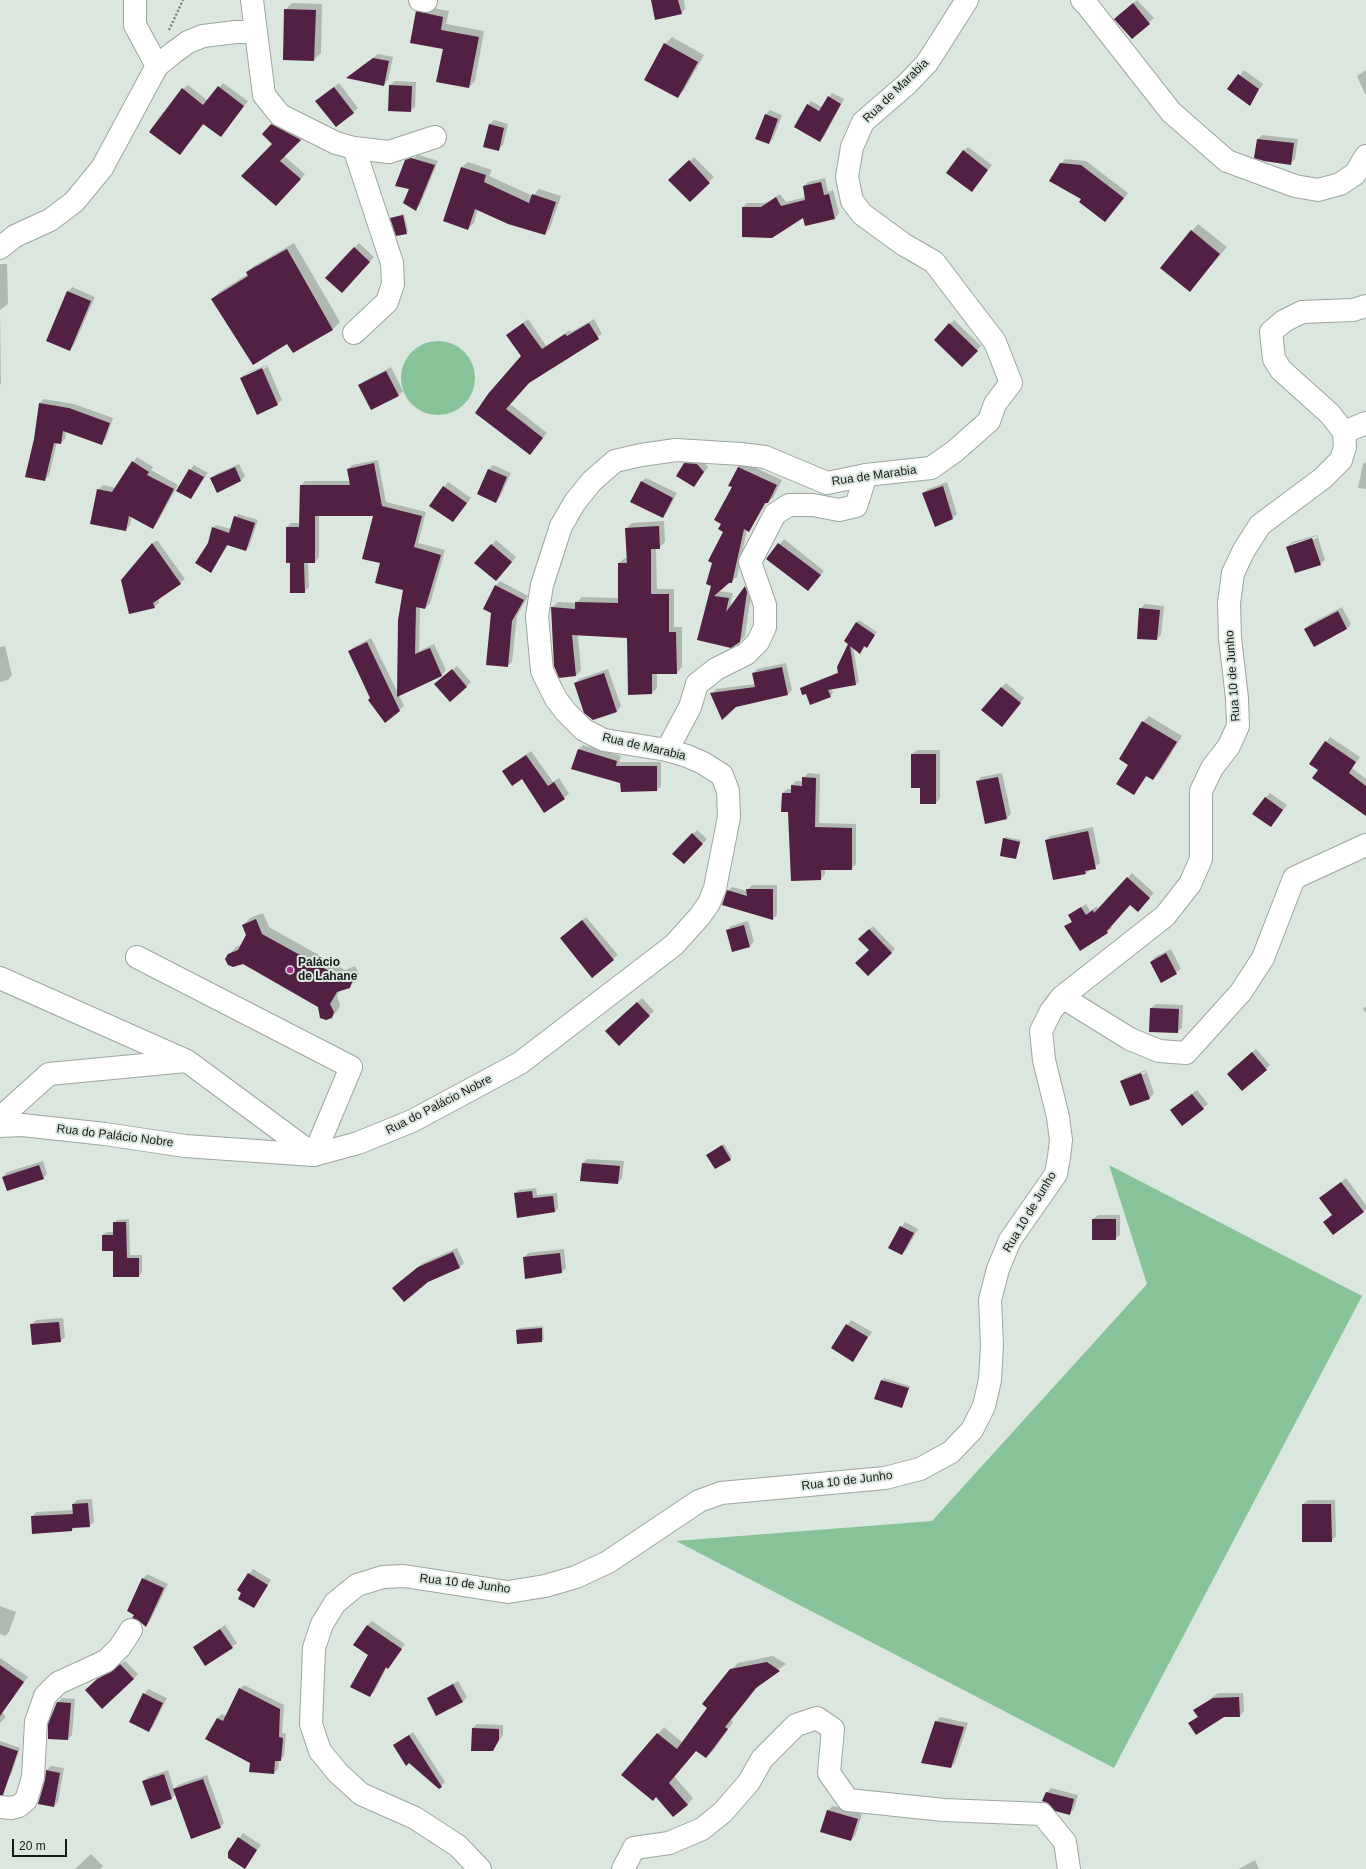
<!DOCTYPE html>
<html>
<head>
<meta charset="utf-8">
<style>
	body { margin:0 }
	#map { position:relative; width:1366px; height:1869px; overflow:hidden; background:#dbe6de; font-family:Arial,sans-serif }
	canvas { display:block }
	.scale { position:absolute; left:12px; top:1839px; width:55px; height:18px; box-sizing:border-box; border:2px solid #161a17; border-top:0; padding-left:5px; font-size:12px; line-height:14px; white-space:nowrap; color:#161a17; -webkit-text-stroke:3px #dbe6de; paint-order:stroke }
</style>
</head>
<body>
<div id="map">
<canvas width="1366" height="1869"></canvas>
<div class="scale">20 m</div>
</div>
<script>
const ctx = document.querySelector('canvas').getContext('2d');
ctx.lineJoin = 'round';
function paint(path, color) { ctx.fillStyle = color; ctx.fill(path, 'evenodd'); }
const toPath = rows => new Path2D(rows.map(r => 'M' + r).join(''));
function strokePath(path, color, width, dash) { ctx.strokeStyle = color; ctx.lineWidth = width; ctx.lineCap = dash ? 'butt' : 'round'; ctx.setLineDash(dash || []); ctx.stroke(path); }
function label(font, color, halo, rows, align = 'center') {
  ctx.font = font + ' Arial,sans-serif'; ctx.lineWidth = 4; ctx.setLineDash([]); ctx.textBaseline = 'middle'; ctx.strokeStyle = halo; ctx.fillStyle = color; for (const [text, x, y, turn = 0] of rows) {
    ctx.save(); ctx.translate(x, y); ctx.rotate((+turn || 0) * Math.PI / 180); ctx.textAlign = isNaN(turn) ? turn : align; if (halo) ctx.strokeText(text, 0, 0); ctx.fillText(text, 0, 0); ctx.restore();
  }
}
paint(toPath([
	'401 378a37 37 0 1 1 74 0a37 37 0 1 1-74 0Z',
	[1109,1165,1362,1296,1114,1768,676,1541,932,1521,1147,1284]
]), '#87c398');
paint(toPath([
	[652,0,684,0,685,9,681,13],
	[1137,0,1154,18,1132,38,1120,15],
	[292,3,322,4,321,53,314,60,284,59,285,10],
	[423,6,449,11,446,24,484,31,475,81,469,87,417,12],
	[672,37,704,55,684,90,677,97,665,44],
	[378,54,393,57,388,80,384,85,348,77],
	[1244,70,1263,84,1250,104,1229,89],
	[1366,70,1366,94,1365,94,1357,76],
	[395,81,416,82,415,107,410,111,390,85],
	[223,83,248,101,225,131,204,124,180,154,183,89,188,85,208,101],
	[339,83,358,108,336,126,321,97],
	[832,93,844,99,824,137,820,141,808,105,811,101,822,107],
	[770,110,782,115,773,139,769,143,766,114],
	[277,120,305,135,284,156,305,174,280,201,273,144,263,134],
	[494,120,508,124,503,145,498,150,489,125],
	[1262,135,1298,139,1295,159,1290,164,1258,139],
	[968,147,992,165,976,186,963,151],
	[416,154,438,161,420,205,416,209,410,188,406,161,416,157,416,155,409,158],
	[694,157,714,177,690,200,670,180],
	[1065,159,1086,161,1128,193,1109,217,1082,199,1061,164],
	[468,162,492,170,489,176,533,196,539,189,561,196,550,228,545,234,478,209,474,223,468,229,462,167],
	[825,178,828,192,833,190,839,213,835,218,803,217,743,207,747,203,766,203,780,194,786,202,806,197,804,186,808,182],
	[404,214,408,231,406,233,391,218],
	[1198,224,1227,247,1196,283,1192,231],
	[294,243,340,322,333,329,293,352,288,342,212,299,219,292,248,274,247,272,254,266],
	[359,243,374,257,347,287,354,248],
	[0,264,7,264,8,304,0,310,1,384,0,385],
	[72,287,95,297,74,345,69,350,68,292],
	[528,319,546,346,570,330,571,332,594,319,602,334,530,382,510,404,547,433,534,449,476,413,522,356,508,335],
	[954,320,981,346,962,365,935,340],
	[267,365,282,400,277,404,241,378,246,373],
	[267,366,267,367,245,377,245,374],
	[391,367,403,391,399,395,360,385,364,381],
	[44,399,74,404,113,418,106,439,101,444,66,431,65,439,61,443,57,442,49,476,44,480,35,440,40,403],
	[137,457,153,467,151,470,178,485,157,523,152,527,132,516,130,525,125,530,98,490,103,485,116,488],
	[689,459,702,460,708,467,694,486,684,464],
	[378,460,386,502,426,512,418,543,445,550,430,604,425,608,420,607,419,651,434,644,446,670,442,675,399,695,404,706,385,721,349,651,354,647,371,638,398,693,404,589,381,562,374,515,319,515,319,557,315,562,308,562,309,587,304,592,291,562,287,527,291,523,300,523,301,486,305,481,351,481,348,469,352,465],
	[743,462,782,480,773,498,767,502,753,525,747,530,737,577,718,591,733,593,730,608,750,582,752,587,745,636,739,642,698,640,713,585,733,487,738,467],
	[1366,462,1366,489,1358,488,1363,464],
	[239,464,245,476,241,481,211,479,216,474],
	[194,465,208,473,191,498,190,470],
	[493,465,511,473,500,497,496,501,489,469],
	[646,478,677,493,667,512,662,517,641,482],
	[448,482,471,498,453,521,430,506],
	[947,482,957,514,952,518,923,493,928,489],
	[238,514,258,520,249,547,246,550,228,545,211,572,208,543,213,528,216,525,231,529,235,517],
	[664,521,665,542,659,548,656,548,657,589,674,589,674,627,682,627,682,667,677,673,657,673,657,688,652,693,628,637,578,635,581,670,576,676,555,666,552,607,558,602,576,603,582,597,619,598,619,563,625,558,628,558,626,529,632,523],
	[1317,535,1325,560,1320,564,1287,547,1292,542],
	[1317,536,1317,538,1291,546,1291,544],
	[784,539,824,571,808,590,768,559],
	[157,540,185,579,158,598,159,603,154,607,130,613,152,544],
	[496,540,516,557,500,576,476,563],
	[500,581,528,596,517,616,512,662,507,666,496,586],
	[1145,604,1164,606,1161,635,1157,639,1140,609],
	[1342,607,1351,624,1347,629,1305,629,1310,624],
	[859,620,877,632,860,653,853,647,859,682,856,684,831,689,833,693,830,696,807,693,801,689,804,686,839,672,856,623],
	[5,646,12,675,8,680,0,682,0,647],
	[786,663,792,690,788,694,736,706,712,694,716,689,755,684,753,674,757,669],
	[457,666,471,682,467,686,440,680],
	[608,669,621,706,617,711,592,719,575,683,579,679],
	[1006,683,1024,698,1006,721,1001,688],
	[1149,716,1182,736,1159,773,1153,779,1148,775,1134,793,1130,765,1143,722],
	[1330,737,1360,757,1352,768,1366,779,1366,805,1319,770,1326,742],
	[583,745,621,756,619,762,661,762,661,786,657,790,621,782,578,750],
	[917,750,940,750,940,798,936,803,921,787,912,754],
	[531,751,553,782,559,778,569,794,545,811,522,778,503,771],
	[808,773,820,774,819,823,856,824,856,864,851,869,825,869,825,874,821,879,789,811,783,793,787,789,792,789,792,785,796,781,803,781,803,778],
	[1002,773,1011,814,1007,818,977,782,981,777],
	[1270,793,1287,805,1271,826,1265,798],
	[1093,827,1100,863,1086,873,1046,840,1050,836],
	[697,830,707,839,684,863,674,854],
	[1006,837,1021,840,1016,858,1004,839],
	[1132,873,1154,893,1142,906,1130,904,1111,926,1112,928,1108,931,1105,926,1066,927,1072,921,1069,916,1086,904,1090,911,1097,906,1098,910],
	[752,885,777,885,777,915,773,919,723,904,728,891,732,887,747,891],
	[263,913,269,927,345,970,355,966,359,974,356,980,349,987,340,990,337,996,340,1005,338,1010,331,1018,319,1006,229,954,236,947,242,945,248,935,243,925,250,918],
	[586,917,618,955,613,959,561,938],
	[748,921,754,941,750,946,727,931,731,926],
	[873,926,895,949,868,975,870,950,859,939],
	[1171,949,1181,969,1161,981,1151,962,1155,957],
	[642,998,654,1011,619,1044,611,1027],
	[1156,1004,1183,1005,1182,1028,1177,1032,1151,1008],
	[1366,1006,1366,1013,1363,1009],
	[1256,1049,1270,1065,1266,1069,1232,1069],
	[1146,1070,1154,1093,1150,1098,1130,1105,1122,1081,1126,1077],
	[1146,1071,1146,1073,1126,1080,1126,1078],
	[1197,1090,1208,1104,1182,1125,1176,1106],
	[724,1144,732,1157,730,1159,707,1155],
	[587,1159,624,1161,622,1178,618,1183,583,1163],
	[43,1161,47,1174,43,1178,3,1177,7,1172],
	[1346,1178,1366,1205,1366,1209,1363,1212,1333,1215,1321,1198],
	[536,1188,537,1195,557,1193,558,1208,555,1212,515,1193,518,1190],
	[1098,1215,1120,1215,1120,1235,1115,1239,1093,1239,1093,1219],
	[129,1219,130,1255,142,1255,142,1272,139,1276,114,1250,103,1235,107,1232,114,1232,114,1223,117,1220],
	[905,1222,918,1229,906,1250,902,1254,901,1227],
	[457,1248,464,1263,460,1267,398,1283,423,1263],
	[564,1249,566,1268,562,1272,524,1258,528,1253],
	[63,1318,65,1337,60,1341,31,1325,36,1320],
	[851,1320,872,1332,852,1360,832,1347],
	[543,1326,544,1339,542,1341,518,1343,517,1330,519,1328],
	[884,1378,910,1386,902,1407,876,1399],
	[92,1499,94,1522,89,1526,76,1527,72,1530,33,1533,32,1517,36,1512,73,1510,73,1504,77,1500],
	[1308,1500,1335,1500,1336,1536,1331,1541,1303,1504],
	[253,1569,271,1580,253,1607,249,1574],
	[147,1574,168,1584,150,1621,146,1626,139,1619,143,1579],
	[0,1606,16,1612,9,1632,5,1636,0,1634],
	[372,1621,405,1644,387,1667,374,1692,369,1696,367,1626],
	[225,1625,237,1643,232,1647,194,1647],
	[773,1656,786,1664,759,1685,731,1720,733,1722,713,1751,706,1757,696,1750,674,1776,693,1798,687,1805,656,1796,623,1775,664,1727,683,1743,708,1708,731,1670,738,1663],
	[0,1658,28,1677,8,1703,0,1698],
	[125,1661,138,1674,134,1679,91,1685,103,1675,117,1668],
	[458,1681,467,1697,462,1702,428,1698,433,1694],
	[244,1685,284,1705,282,1733,286,1734,284,1756,279,1760,278,1769,274,1773,251,1762,217,1718,222,1714,226,1716,240,1689],
	[148,1689,167,1698,153,1726,149,1730,144,1694],
	[1218,1693,1243,1693,1244,1711,1240,1716,1224,1716,1190,1723,1198,1716,1195,1710],
	[62,1698,75,1699,72,1735,68,1739,58,1702],
	[0,1710,6,1717,0,1723],
	[940,1717,968,1723,955,1763,951,1767,936,1722],
	[477,1724,503,1725,503,1735,492,1750,473,1728],
	[413,1732,445,1782,439,1788,395,1745],
	[0,1741,20,1748,11,1775,8,1778,0,1776],
	[51,1766,64,1768,58,1802,54,1806,46,1780,47,1770],
	[168,1770,174,1789,178,1785,207,1775,224,1823,220,1827,176,1794,172,1798,143,1782,148,1777],
	[1051,1788,1078,1795,1074,1809,1070,1813,1048,1802,1047,1793],
	[833,1806,862,1814,855,1836,851,1840,822,1832,828,1810],
	[243,1833,261,1845,245,1867,229,1852],
	[91,1854,103,1866,100,1869,75,1869],
	[1255,1860,1259,1869,1239,1869]
]), '#0003');
paint(toPath([
	[651,0,678,0,682,14,655,20],
	[1133,3,1150,24,1132,39,1114,19],
	[284,9,316,10,314,61,283,60],
	[416,11,443,17,441,30,479,37,469,88,436,82,443,49,410,43],
	[664,43,698,62,678,98,644,80],
	[373,58,389,61,384,86,346,78],
	[1238,74,1259,89,1250,106,1227,89],
	[389,85,412,86,411,112,388,111],
	[218,86,244,106,221,137,203,124,180,155,149,132,182,88,203,105],
	[334,87,354,113,336,127,315,101],
	[828,96,841,104,820,142,794,127,807,104,819,111],
	[765,114,778,119,769,144,755,139],
	[271,124,301,140,280,161,301,179,276,206,241,176,272,144,262,134],
	[489,124,504,128,499,151,483,147],
	[1257,139,1294,143,1291,165,1264,161,1254,158],
	[963,150,988,170,972,192,946,173],
	[411,158,435,165,416,211,403,203,409,189,395,186,405,160],
	[689,160,710,183,690,202,668,180],
	[1060,163,1081,165,1124,198,1105,222,1079,202,1081,199,1049,181],
	[461,167,486,175,484,182,529,203,532,194,556,202,545,235,508,224,475,209,468,230,443,221],
	[821,182,824,195,829,194,835,219,805,226,803,218,772,238,742,237,742,207,761,207,776,197,781,206,805,200,803,186],
	[403,215,407,234,396,236,390,218],
	[1191,230,1220,254,1190,292,1160,268],
	[354,247,370,262,342,293,325,278],
	[287,249,333,330,293,353,287,344,253,365,211,299,248,276,246,272],
	[67,291,91,301,70,351,46,341],
	[523,323,542,349,565,334,567,336,589,323,599,339,529,383,506,409,543,438,530,455,475,413,488,394,521,356,506,335],
	[949,323,978,351,962,367,934,340],
	[262,368,278,405,257,415,240,378],
	[386,371,399,396,371,410,358,385],
	[39,403,69,408,110,423,102,445,63,431,61,444,54,443,45,481,25,477,34,439],
	[132,461,149,472,147,475,174,489,153,529,129,516,126,531,90,524,97,489,112,492],
	[374,463,382,506,422,516,414,547,441,555,425,609,416,607,415,654,430,648,442,676,397,697,398,620,403,590,375,583,380,563,362,559,373,516,315,516,315,563,304,563,305,593,290,593,290,563,286,563,286,527,299,527,300,485,350,485,347,469],
	[684,463,697,464,704,472,694,487,676,476],
	[235,467,241,481,217,493,210,478],
	[738,467,777,485,768,503,765,503,749,532,744,529,732,583,729,583,714,596,729,598,726,612,745,586,747,592,740,642,731,648,697,640,711,586,706,584,712,563,708,561,723,532,718,529,721,524,714,520,732,487,728,486],
	[189,469,204,477,191,499,176,491],
	[488,469,507,477,496,503,477,494],
	[641,481,673,498,663,518,630,502],
	[443,486,467,503,453,522,429,506],
	[943,486,953,519,935,527,922,493],
	[234,516,255,523,246,551,227,545,211,573,195,563,208,543,212,527,229,533],
	[659,526,660,549,651,549,651,594,669,594,669,632,676,632,677,674,652,674,652,694,628,695,627,638,572,635,576,676,559,678,554,666,551,607,575,609,575,602,618,603,618,563,627,563,625,528],
	[1312,538,1321,565,1295,573,1286,547],
	[152,543,181,584,153,603,155,608,129,614,121,580],
	[778,543,821,575,808,591,766,559],
	[491,544,512,562,496,581,474,563],
	[495,585,524,600,512,621,508,667,486,665,491,613,483,609],
	[1139,608,1160,610,1157,640,1137,639],
	[1338,611,1347,629,1314,647,1304,629],
	[856,622,875,635,867,648,864,646,860,654,850,646,856,685,828,690,831,697,810,705,806,694,802,695,800,688,838,673,837,667,848,644,844,641],
	[367,642,400,711,385,723,368,700,370,698,348,651],
	[782,667,788,695,736,707,722,720,710,693,755,687,752,673],
	[452,669,467,687,450,702,434,684],
	[604,673,617,712,593,720,584,713,574,683],
	[1001,687,1021,703,1002,727,981,710],
	[1142,721,1177,742,1153,780,1146,776,1134,795,1116,784,1128,765,1119,759],
	[1325,741,1356,762,1349,773,1366,786,1366,816,1312,778,1318,770,1309,764],
	[578,749,617,761,616,766,657,766,657,791,621,792,620,783,571,769],
	[911,754,936,754,936,804,920,804,920,788,911,788],
	[526,755,548,786,554,782,565,799,544,813,522,779,512,786,502,771],
	[802,777,816,778,815,827,852,828,852,870,821,870,821,880,791,881,788,812,781,812,782,793,791,793,791,785,802,786],
	[998,777,1007,819,985,824,976,781],
	[1265,797,1283,810,1271,827,1252,814],
	[1088,831,1096,869,1085,871,1086,874,1053,880,1045,840],
	[692,833,703,844,684,864,672,854],
	[1003,838,1020,842,1016,859,1000,856],
	[1127,877,1150,898,1138,912,1130,905,1107,931,1108,933,1080,951,1064,926,1072,922,1068,915,1081,907,1086,915,1093,910,1094,913],
	[746,889,773,889,773,920,722,905,727,890,747,896],
	[256,919,262,934,338,976,348,972,352,982,350,988,337,992,330,1004,334,1012,332,1018,326,1020,320,1018,318,1007,243,964,233,967,228,965,225,959,228,954,238,950,246,935,242,925],
	[582,920,614,960,592,978,560,938],
	[744,925,750,947,732,952,726,930],
	[869,929,892,953,868,976,855,963,869,950,858,939],
	[1166,953,1177,974,1161,983,1150,962],
	[637,1002,650,1016,619,1046,605,1031],
	[1150,1008,1179,1009,1178,1033,1149,1032],
	[1252,1052,1267,1070,1242,1091,1227,1074],
	[1141,1073,1150,1099,1130,1106,1120,1081],
	[1192,1094,1204,1109,1182,1126,1170,1110],
	[722,1145,731,1160,715,1169,706,1155],
	[582,1163,620,1166,618,1184,580,1181],
	[39,1165,44,1179,7,1191,2,1177],
	[1341,1182,1364,1212,1333,1235,1323,1222,1332,1215,1319,1198],
	[532,1191,533,1198,553,1196,555,1212,517,1218,514,1193],
	[1092,1219,1116,1219,1116,1240,1092,1240],
	[113,1222,126,1222,127,1258,139,1258,139,1277,113,1277,113,1251,102,1251,102,1235,113,1235],
	[900,1226,914,1233,902,1255,888,1248],
	[453,1252,460,1268,428,1282,404,1302,392,1288,418,1267],
	[560,1253,562,1273,525,1279,523,1257],
	[59,1322,61,1342,32,1345,30,1324],
	[846,1324,868,1337,853,1362,831,1348],
	[542,1328,542,1342,517,1344,516,1330],
	[881,1380,909,1388,902,1408,874,1399],
	[88,1503,90,1527,72,1528,72,1531,32,1534,31,1516,73,1514,72,1504],
	[1302,1504,1331,1504,1332,1542,1302,1542],
	[248,1573,268,1585,254,1608,238,1599,241,1593,237,1590],
	[142,1578,164,1588,146,1627,138,1620,132,1618,134,1615,127,1611],
	[367,1625,402,1649,388,1669,386,1667,370,1697,350,1687,368,1655,353,1645],
	[220,1629,233,1648,205,1666,193,1647],
	[767,1662,780,1671,756,1688,725,1727,728,1729,706,1758,696,1751,669,1783,688,1805,673,1817,656,1797,653,1801,621,1775,657,1733,677,1749,707,1708,702,1704,730,1669],
	[120,1664,134,1679,102,1709,85,1690,97,1679,111,1672],
	[0,1665,24,1682,0,1716],
	[453,1684,463,1702,436,1716,427,1698],
	[239,1688,280,1709,279,1737,283,1738,281,1761,275,1761,274,1774,249,1772,250,1763,205,1739,217,1718,223,1721],
	[143,1693,163,1703,149,1732,129,1722],
	[1239,1697,1240,1717,1224,1717,1196,1735,1188,1723,1198,1717,1193,1710,1213,1698],
	[57,1702,71,1703,68,1740,48,1739,48,1724],
	[935,1721,964,1727,951,1768,921,1763],
	[472,1728,499,1729,499,1740,493,1751,471,1751],
	[409,1735,442,1787,439,1789,409,1763,406,1766,393,1745],
	[0,1745,18,1751,3,1795,0,1795],
	[46,1770,60,1773,54,1807,38,1804,45,1780],
	[164,1774,172,1799,151,1806,142,1781],
	[203,1779,221,1828,191,1839,173,1789],
	[1046,1792,1074,1799,1070,1815,1055,1811,1048,1803,1042,1801],
	[827,1810,858,1819,851,1841,820,1832],
	[238,1837,257,1850,245,1869,228,1858,228,1852]
]), '#522042');
const minor = toPath([
	[135,0,135,25,157,66],
	[252,0,264,95,280,115,336,143,354,148,389,152,435,137],
	[420,0,426,1],
	[354,148,392,263,393,284,387,302,354,333],
	[0,248,15,236,50,220,74,202,102,168,157,66,173,53,188,42,203,36,236,32,256,32],
	[1344,432,1366,423],
	[667,750,690,707,697,684,716,669,746,654,758,642,765,627,765,605,750,562,775,514,789,505,813,505,839,510,856,506,866,475],
	[0,978,187,1061,314,1155,351,1067,137,957],
	[1062,997,1130,1039,1159,1051,1186,1053,1241,992,1263,958,1294,878,1366,845],
	[0,1118,49,1074,186,1061],
	[0,1807,11,1808,19,1806,26,1800,29,1791,33,1777,36,1722,45,1696,58,1683,106,1661,120,1647,131,1630],
	[623,1869,634,1848,669,1843,702,1829,723,1812,749,1782,762,1759,796,1725,817,1718,833,1729,829,1773,848,1800,944,1810,1042,1814,1065,1842,1069,1869]
]);
const major = toPath([
	[1082,0,1087,5,1171,112,1227,161,1295,186,1318,190,1340,184,1355,174,1366,156],
	[0,1126,22,1125,105,1134,185,1146,314,1155,358,1143,412,1121,520,1063,674,945,700,916,709,903,715,888,729,817,728,791,722,775,703,763,687,756,667,750,604,740,584,730,566,712,556,699,542,671,537,616,542,585,561,526,575,502,592,481,615,461,641,455,676,450,741,454,765,457,827,483,866,475,931,468,955,451,989,421,995,404,1011,383,995,342,934,262,903,244,862,214,852,201,847,177,852,147,863,122,907,84,927,63,967,0],
	[480,1869,458,1846,415,1818,361,1794,338,1773,320,1751,311,1724,314,1648,322,1624,335,1603,357,1585,383,1577,404,1576,508,1592,545,1586,576,1577,608,1562,699,1501,721,1493,885,1478,920,1469,951,1452,972,1430,984,1406,990,1380,992,1345,990,1300,998,1269,1010,1240,1056,1174,1059,1157,1061,1140,1058,1117,1044,1060,1041,1031,1051,1011,1062,997,1165,916,1190,884,1201,859,1201,791,1212,768,1229,746,1238,726,1237,698,1230,638,1229,603,1233,573,1244,550,1260,525,1323,478,1341,460,1345,447,1344,432,1330,414,1281,370,1274,359,1271,332,1284,321,1302,312,1353,310,1366,306]
]);
strokePath(minor, '#9ca69e', 24);
strokePath(major, '#9ca69e', 24);
strokePath(toPath([
	[169,30,183,0]
]), '#7c847e', 2.5, [2, 2]);
strokePath(minor, '#fff', 22);
strokePath(major, '#fff', 22);
for (const [x, y, r, color] of [
	[290,970,4,"#a62e85"]
]) { const dot = new Path2D(); dot.arc(x, y, r, 0, 2 * Math.PI); ctx.fillStyle = color; ctx.fill(dot); strokePath(dot, '#dbe6de', 1.5); }
label('12px', '#161a17', '#dbe6de', [
	["Rua de Marabia",896,91,-44],
	["Rua de Marabia",874,476,-8],
	["Rua 10 de Junho",1233,676,-94],
	["Rua de Marabia",644,747,13],
	["Rua do Palácio Nobre",439,1105,-27],
	["Rua do Palácio Nobre",115,1136,7],
	["Rua 10 de Junho",1030,1212,-59],
	["Rua 10 de Junho",847,1481,-7],
	["Rua 10 de Junho",465,1584,7]
]);
label('bold 12px', '#161a17', '#dbe6de', [
	["Palácio",298,963],
	["de Lahane",298,977]
], 'left');
</script>
</body>
</html>
